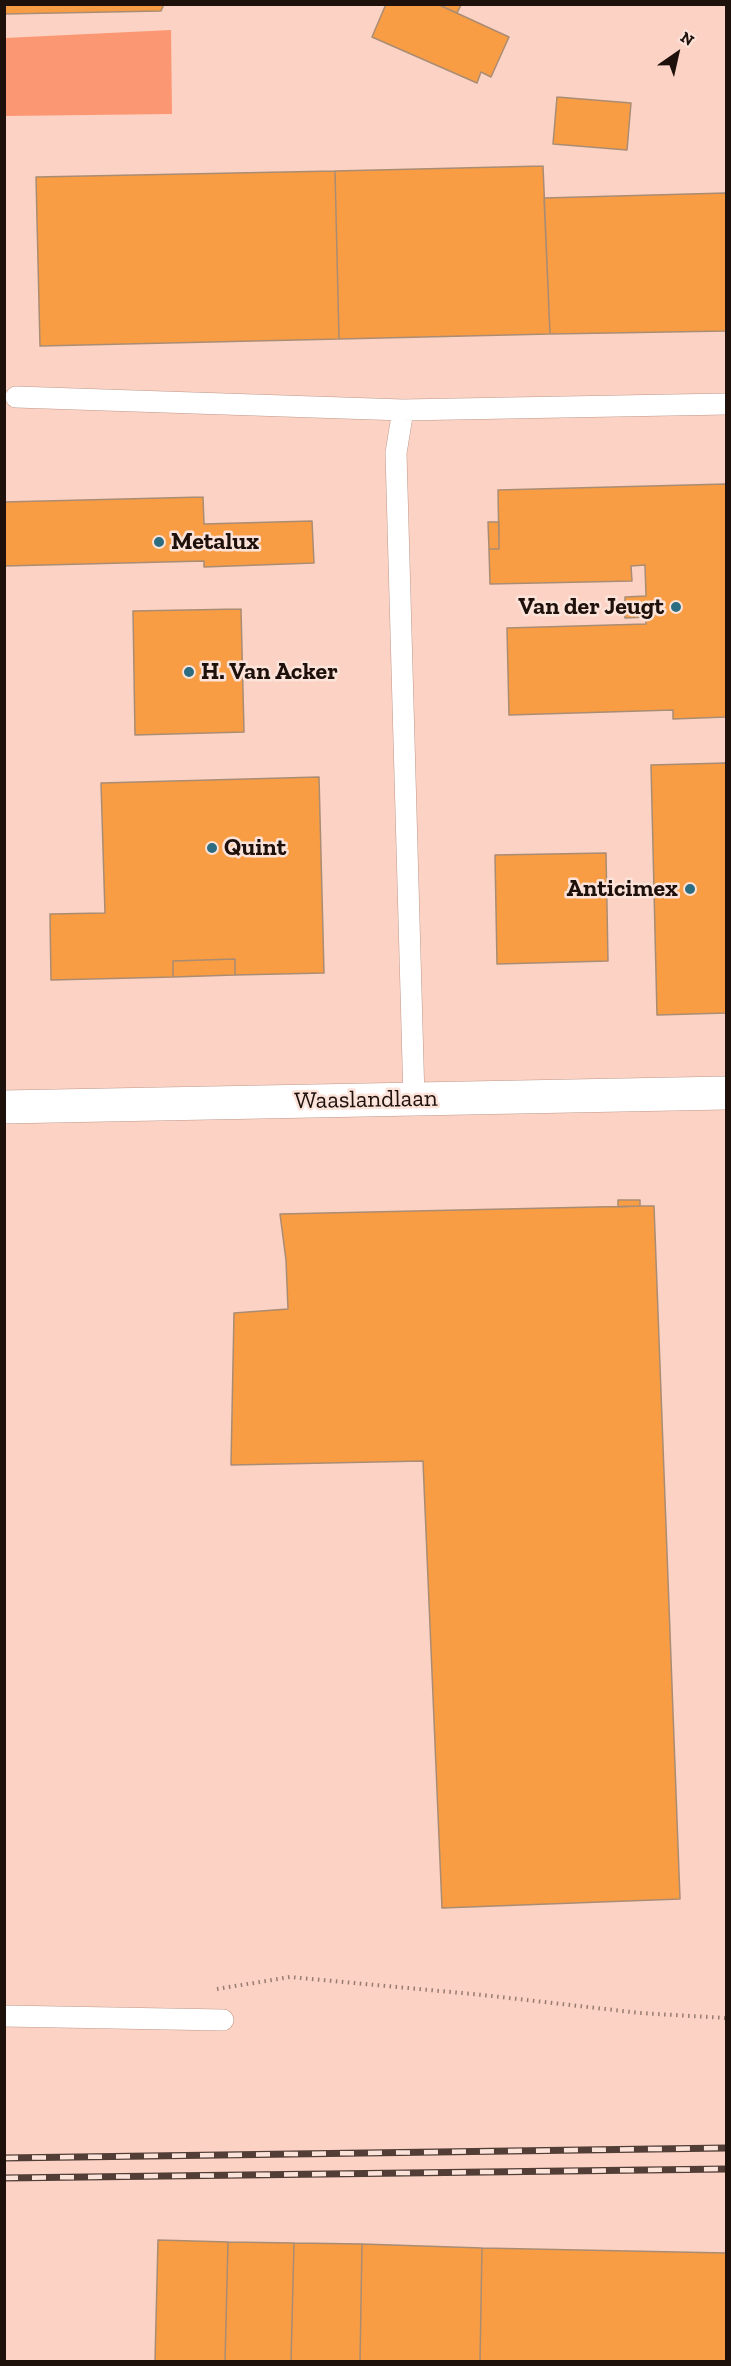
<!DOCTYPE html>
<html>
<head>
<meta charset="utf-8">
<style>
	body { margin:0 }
	#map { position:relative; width:731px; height:2366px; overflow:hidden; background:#fbd2c3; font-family:"Zilla Slab",serif }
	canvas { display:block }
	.frame { position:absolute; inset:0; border:6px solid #1e100b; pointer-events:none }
	.north { position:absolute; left:647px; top:24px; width:60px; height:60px; -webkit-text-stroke:4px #fce3da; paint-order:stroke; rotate:34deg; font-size:16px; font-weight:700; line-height:24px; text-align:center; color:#1e100b }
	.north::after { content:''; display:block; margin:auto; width:21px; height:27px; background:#1e100b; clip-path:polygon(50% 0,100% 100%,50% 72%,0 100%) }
</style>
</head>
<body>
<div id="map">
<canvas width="731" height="2366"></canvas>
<div class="frame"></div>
<div class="north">N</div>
</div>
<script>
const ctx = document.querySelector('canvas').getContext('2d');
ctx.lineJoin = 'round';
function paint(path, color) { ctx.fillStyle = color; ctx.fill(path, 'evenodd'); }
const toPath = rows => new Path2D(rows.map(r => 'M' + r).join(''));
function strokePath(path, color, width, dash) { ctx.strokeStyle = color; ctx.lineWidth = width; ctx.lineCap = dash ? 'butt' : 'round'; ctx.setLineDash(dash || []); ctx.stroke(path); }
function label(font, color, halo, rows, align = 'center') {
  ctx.font = font + ' "Zilla Slab",serif'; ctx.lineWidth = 5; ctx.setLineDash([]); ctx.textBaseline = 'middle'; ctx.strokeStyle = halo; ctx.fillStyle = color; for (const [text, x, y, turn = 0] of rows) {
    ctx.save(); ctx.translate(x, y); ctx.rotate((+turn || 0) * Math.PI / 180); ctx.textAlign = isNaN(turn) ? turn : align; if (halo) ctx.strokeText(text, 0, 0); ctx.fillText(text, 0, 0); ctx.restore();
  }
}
paint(toPath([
	[171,30,172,114,5,116,5,38]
]), '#fb9873');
const building = toPath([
	[4,4,164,4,161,11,4,14,4,4],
	[386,4,437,4,509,37,491,77,481,72,477,83,372,37,386,4],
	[437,4,460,4,461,5,457,13,437,4],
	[557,97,631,103,627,150,553,144,557,97],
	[543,166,550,334,339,339,335,171,543,166],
	[335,171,339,339,40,346,36,177,335,171],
	[726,193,726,331,550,334,544,198,726,193],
	[726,484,726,717,673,719,673,710,509,715,507,628,646,624,646,617,625,618,625,597,646,596,645,565,631,566,632,581,490,584,489,549,499,549,498,490,726,484],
	[203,497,204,524,312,521,314,563,204,567,204,561,4,566,4,502,203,497],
	[488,522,499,522,499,549,489,549,488,522],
	[241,609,244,732,135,735,133,611,241,609],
	[726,763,726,1013,657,1015,651,765,726,763],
	[319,777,324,973,235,975,235,959,173,961,173,977,51,980,50,914,105,913,101,783,319,777],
	[606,853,608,961,497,964,495,855,606,853],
	[235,959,235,975,173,977,173,961,235,959],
	[618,1200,640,1200,640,1206,618,1207,618,1200],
	[640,1206,654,1206,680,1899,442,1908,423,1461,231,1465,234,1313,288,1309,286,1260,280,1214,640,1206],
	[158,2240,228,2242,225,2362,155,2362,158,2240],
	[228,2242,294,2243,291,2362,225,2362,228,2242],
	[294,2243,362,2244,360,2362,291,2362,294,2243],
	[362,2244,482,2248,480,2362,360,2362,362,2244],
	[482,2248,726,2253,726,2362,480,2362,482,2248]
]);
paint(building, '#f99d45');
strokePath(building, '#aa8c73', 1.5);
const lane = toPath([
	[16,397,403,410,726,404],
	[403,410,396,453,414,1099],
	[4,2016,223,2020]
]);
const street = toPath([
	[4,1107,726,1093]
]);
strokePath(lane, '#bf988a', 22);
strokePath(street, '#bf988a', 34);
strokePath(toPath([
	[217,1989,290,1977,483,1995,640,2013,726,2018]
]), '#977b70', 4, [1.5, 4.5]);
strokePath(lane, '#fff', 21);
strokePath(street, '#fff', 33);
const rail = toPath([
	[4,2158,726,2148],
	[4,2178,726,2169]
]);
strokePath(rail, '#523e37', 7);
strokePath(rail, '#fce3da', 4.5, [14]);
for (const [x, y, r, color] of [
	[159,542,6,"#2d6d81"],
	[676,607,6,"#2d6d81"],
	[189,672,6,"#2d6d81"],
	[212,848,6,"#2d6d81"],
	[690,889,6,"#2d6d81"]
]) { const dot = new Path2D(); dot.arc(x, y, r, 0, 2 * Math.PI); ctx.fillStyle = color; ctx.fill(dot); strokePath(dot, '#fce3da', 2); }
label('bold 24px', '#1e100b', '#fce3da', [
	["Metalux",171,542],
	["Van der Jeugt",664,607,"right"],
	["H. Van Acker",201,672],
	["Quint",224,848],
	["Anticimex",678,889,"right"]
], 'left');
label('24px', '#1e100b', '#fce3da', [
	["Waaslandlaan",366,1100,-1]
]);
</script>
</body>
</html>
